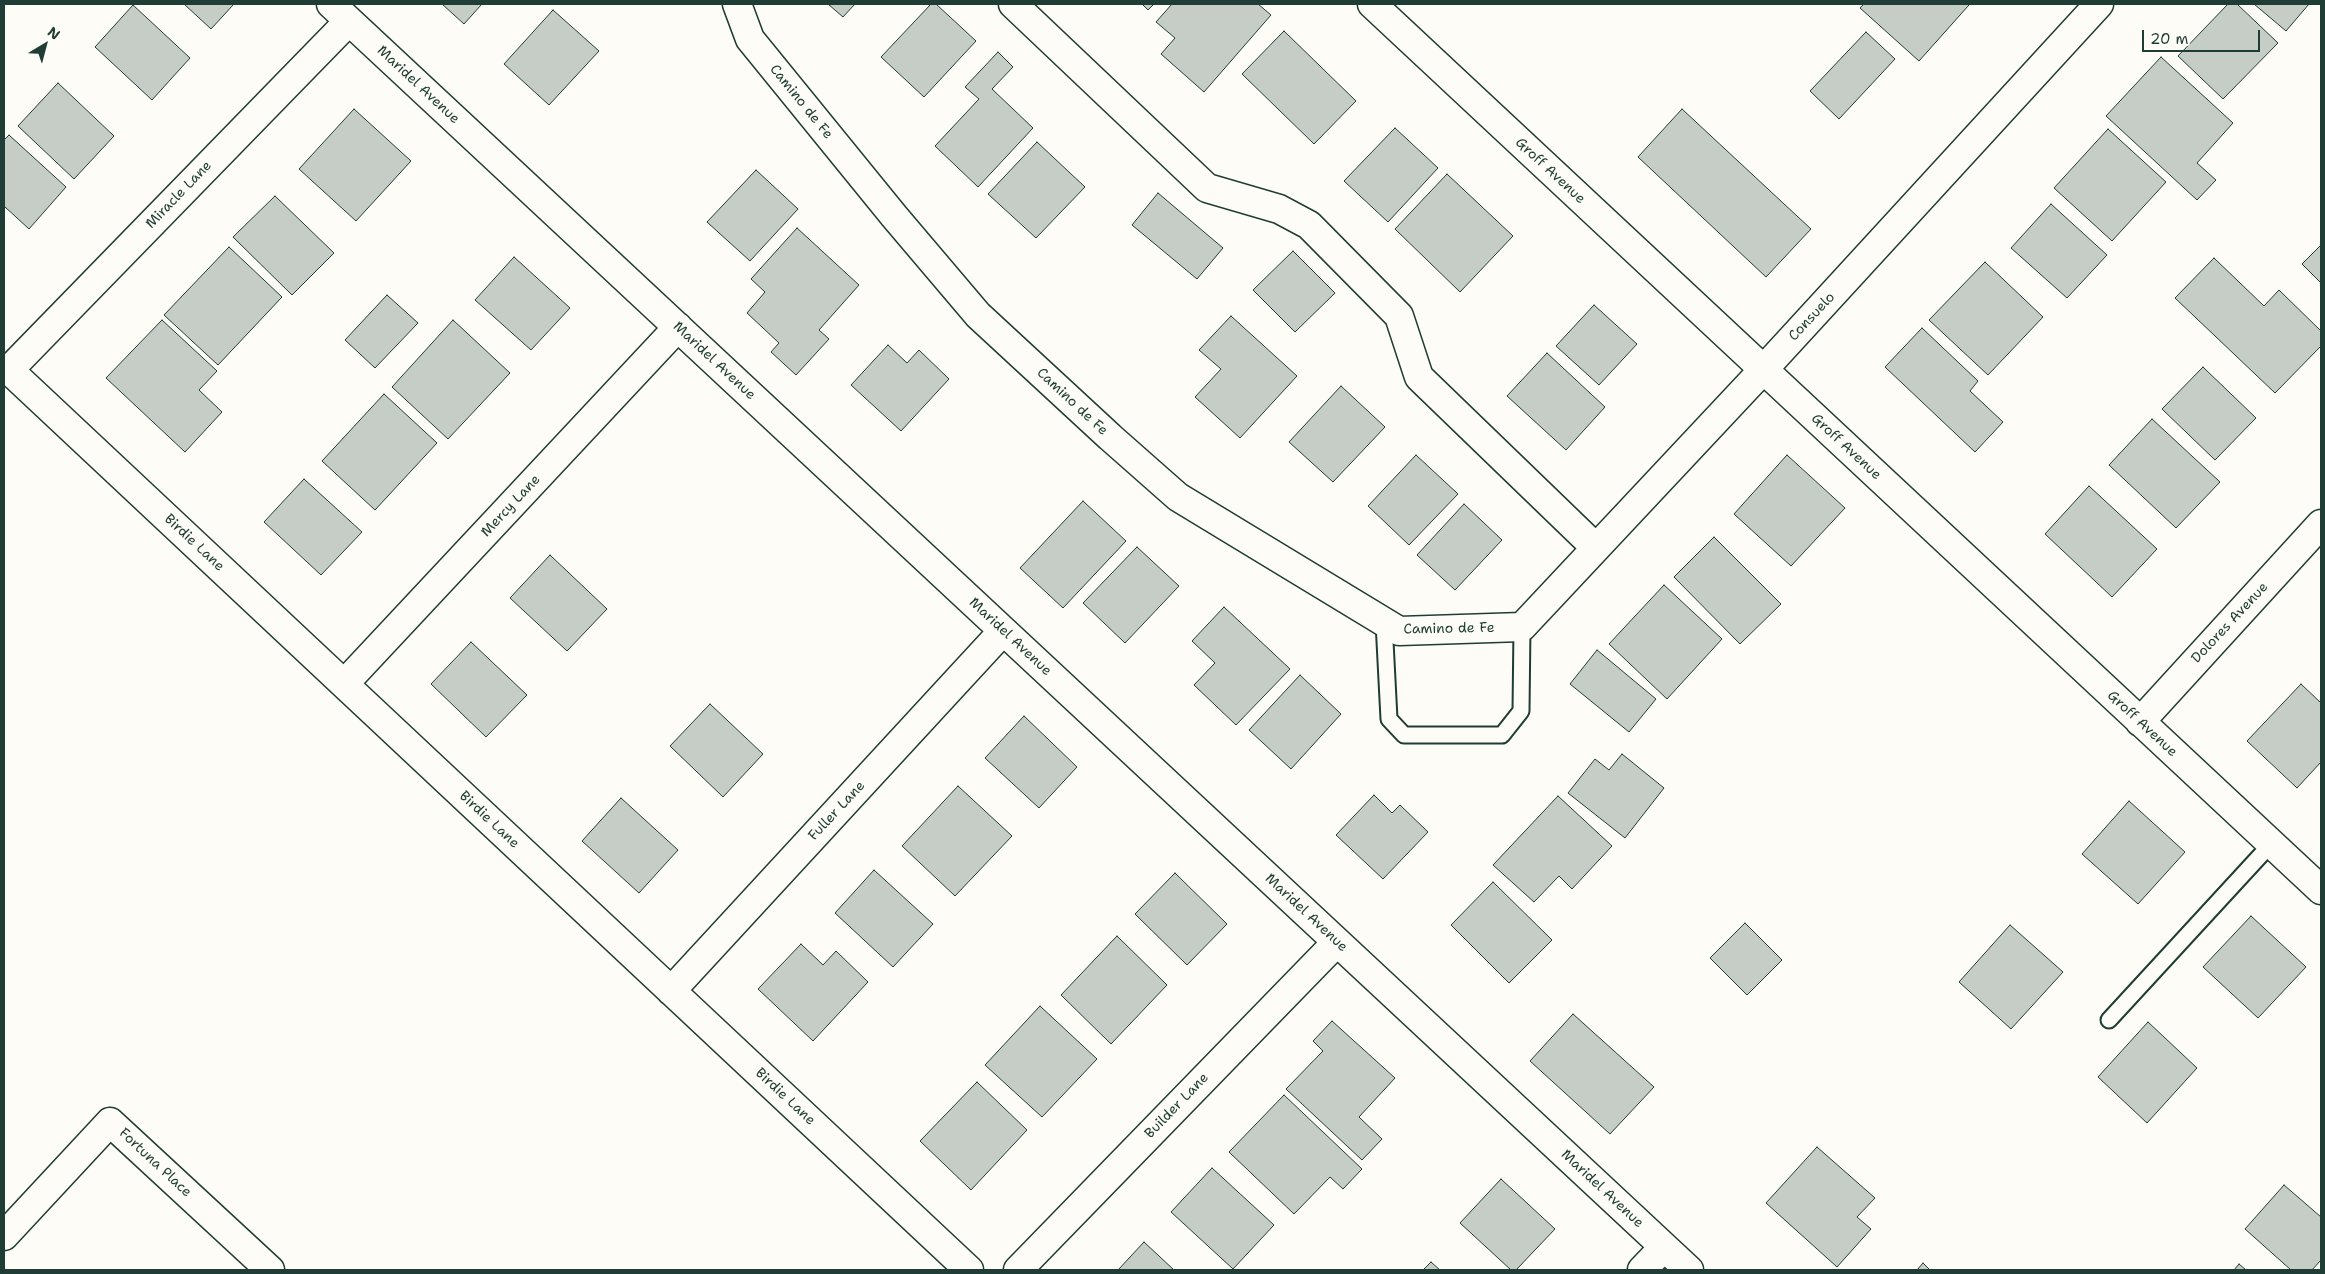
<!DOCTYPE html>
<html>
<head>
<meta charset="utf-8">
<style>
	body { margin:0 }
	#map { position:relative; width:2325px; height:1274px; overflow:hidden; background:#fdfcf7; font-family:"Shantell Sans",sans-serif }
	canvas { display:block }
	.frame { position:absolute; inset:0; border:5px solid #1f3d34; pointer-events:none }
	.north { position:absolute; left:20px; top:20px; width:50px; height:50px; -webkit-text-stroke:4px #fdfcf7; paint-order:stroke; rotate:37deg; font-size:14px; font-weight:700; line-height:20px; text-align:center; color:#1f3d34 }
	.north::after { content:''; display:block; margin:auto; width:18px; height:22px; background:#1f3d34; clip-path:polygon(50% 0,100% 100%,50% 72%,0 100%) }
	.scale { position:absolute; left:2142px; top:30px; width:118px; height:22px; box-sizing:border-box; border:2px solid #1f3d34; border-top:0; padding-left:6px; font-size:15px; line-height:18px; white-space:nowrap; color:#1f3d34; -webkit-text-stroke:4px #fdfcf7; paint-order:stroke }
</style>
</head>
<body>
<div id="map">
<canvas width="2325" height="1274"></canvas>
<div class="frame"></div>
<div class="north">N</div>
<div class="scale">20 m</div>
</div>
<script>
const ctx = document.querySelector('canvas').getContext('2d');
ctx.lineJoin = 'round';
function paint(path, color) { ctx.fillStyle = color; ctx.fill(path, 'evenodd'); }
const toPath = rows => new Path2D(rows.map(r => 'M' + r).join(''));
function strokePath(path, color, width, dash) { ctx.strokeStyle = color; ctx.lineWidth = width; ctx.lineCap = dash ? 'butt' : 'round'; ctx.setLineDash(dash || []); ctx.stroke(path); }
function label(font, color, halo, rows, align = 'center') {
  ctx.font = font + ' "Shantell Sans",sans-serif'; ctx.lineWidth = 4.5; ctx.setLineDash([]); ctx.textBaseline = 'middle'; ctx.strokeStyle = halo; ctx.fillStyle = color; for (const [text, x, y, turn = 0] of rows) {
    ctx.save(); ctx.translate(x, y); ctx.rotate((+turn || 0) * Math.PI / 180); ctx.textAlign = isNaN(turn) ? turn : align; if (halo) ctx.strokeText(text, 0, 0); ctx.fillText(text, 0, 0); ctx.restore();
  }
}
const building = toPath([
	[184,4,234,4,211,29,184,4],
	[442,4,482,4,464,24,442,4],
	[828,4,855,4,843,17,828,4],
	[931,4,936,4,976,41,924,97,881,57,931,4],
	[1142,4,1154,4,1148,10,1142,4],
	[1172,4,1258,4,1271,15,1204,92,1161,54,1175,38,1156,22,1172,4],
	[1864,4,1967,4,1969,5,1919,61,1860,8,1864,4],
	[2228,4,2237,4,2278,43,2223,99,2178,56,2228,4],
	[2254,4,2309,4,2286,31,2254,4],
	[133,5,190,58,152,100,95,47,133,5],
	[553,10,599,51,549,105,504,64,553,10],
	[1284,31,1356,101,1314,144,1242,74,1284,31],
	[1866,32,1895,59,1839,119,1810,91,1866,32],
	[998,52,1013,67,992,89,1033,128,978,187,935,146,979,99,965,87,998,52],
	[2161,57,2233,123,2197,163,2216,180,2197,200,2106,116,2161,57],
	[58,83,114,136,74,179,18,126,58,83],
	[354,109,411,161,356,221,299,169,354,109],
	[1682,109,1811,229,1766,277,1638,157,1682,109],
	[1395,128,1438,168,1388,222,1344,181,1395,128],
	[2108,129,2166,182,2112,241,2054,188,2108,129],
	[9,135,66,187,29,229,4,206,4,140,9,135],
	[1037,142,1085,187,1036,238,988,194,1037,142],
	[756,170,798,209,750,261,707,222,756,170],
	[1447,174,1513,236,1460,292,1395,229,1447,174],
	[1158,193,1223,248,1197,279,1132,225,1158,193],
	[275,196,334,253,292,295,233,237,275,196],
	[2051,204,2107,255,2067,298,2011,248,2051,204],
	[797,228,859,285,819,330,829,339,796,375,771,352,779,343,747,313,765,292,751,279,797,228],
	[2321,245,2321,283,2302,264,2321,245],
	[229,247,282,297,218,365,164,315,229,247],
	[1293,251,1335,293,1295,332,1253,290,1293,251],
	[514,257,570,308,531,350,475,300,514,257],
	[2214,258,2264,306,2279,290,2321,331,2321,346,2275,393,2175,298,2214,258],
	[1985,262,2043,317,1988,375,1929,320,1985,262],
	[387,295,418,323,375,368,345,340,387,295],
	[1594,305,1637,344,1599,385,1556,346,1594,305],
	[1231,316,1297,376,1240,438,1195,397,1221,369,1199,350,1231,316],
	[162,320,217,371,199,390,222,412,185,452,106,378,162,320],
	[453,320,510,373,448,439,392,387,453,320],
	[1922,328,1978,381,1970,391,2003,422,1975,452,1885,367,1922,328],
	[888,345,907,363,919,350,949,379,901,431,851,385,888,345],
	[1547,353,1605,407,1566,450,1507,396,1547,353],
	[2203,367,2256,418,2215,460,2162,409,2203,367],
	[1341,386,1385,427,1333,482,1289,442,1341,386],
	[384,394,437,443,375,510,322,461,384,394],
	[2152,419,2220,482,2176,528,2109,465,2152,419],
	[1416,455,1458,494,1409,545,1368,506,1416,455],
	[1787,455,1845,508,1791,566,1734,514,1787,455],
	[304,479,362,532,321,575,264,522,304,479],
	[2089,486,2157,549,2112,597,2045,534,2089,486],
	[1083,501,1126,541,1063,608,1020,568,1083,501],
	[1464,504,1502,540,1455,590,1417,555,1464,504],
	[1714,537,1781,604,1740,644,1674,577,1714,537],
	[1137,547,1179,586,1125,643,1083,603,1137,547],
	[550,555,607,609,567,651,510,598,550,555],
	[1664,585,1722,639,1667,699,1609,644,1664,585],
	[1224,607,1290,669,1236,725,1194,685,1215,663,1192,641,1224,607],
	[471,642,527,695,486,737,431,684,471,642],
	[1597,650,1656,699,1629,732,1570,684,1597,650],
	[1300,675,1341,714,1291,769,1249,730,1300,675],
	[2301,684,2321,703,2321,762,2297,788,2247,741,2301,684],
	[710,704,763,754,723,797,670,746,710,704],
	[1024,716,1077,767,1039,808,985,758,1024,716],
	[1622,754,1664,788,1625,838,1568,793,1595,759,1609,770,1622,754],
	[958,786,1012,836,955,896,902,846,958,786],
	[1374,795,1392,813,1400,805,1428,832,1383,879,1336,835,1374,795],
	[1558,796,1612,846,1572,889,1559,876,1534,902,1493,865,1558,796],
	[621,798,678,850,639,893,582,841,621,798],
	[2129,801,2185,852,2138,904,2082,854,2129,801],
	[874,870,933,924,893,967,835,913,874,870],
	[1175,873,1227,924,1187,965,1135,914,1175,873],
	[1493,882,1552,940,1509,983,1451,925,1493,882],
	[2251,916,2306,967,2258,1018,2203,967,2251,916],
	[1745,923,1782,960,1747,995,1710,958,1745,923],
	[2010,925,2063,972,2011,1029,1959,982,2010,925],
	[1117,936,1167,985,1111,1044,1061,995,1117,936],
	[801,944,823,965,836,951,868,982,813,1041,758,989,801,944],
	[1040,1006,1097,1059,1042,1117,985,1065,1040,1006],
	[1573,1014,1654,1087,1610,1134,1530,1061,1573,1014],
	[1332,1021,1395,1078,1359,1117,1382,1139,1362,1160,1286,1089,1323,1051,1313,1041,1332,1021],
	[2148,1022,2197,1068,2147,1123,2098,1077,2148,1022],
	[977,1082,1027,1130,971,1190,920,1141,977,1082],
	[1284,1095,1362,1169,1343,1189,1330,1177,1294,1214,1229,1152,1284,1095],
	[1817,1147,1875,1198,1857,1217,1871,1229,1837,1267,1766,1203,1817,1147],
	[1212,1168,1274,1225,1233,1269,1171,1212,1212,1168],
	[1501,1179,1555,1229,1516,1270,1511,1270,1460,1223,1501,1179],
	[2284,1185,2321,1217,2321,1260,2312,1270,2291,1270,2245,1229,2284,1185],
	[1144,1242,1174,1270,1118,1270,1144,1242],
	[1431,1262,1440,1270,1423,1270,1431,1262],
	[1923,1263,1930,1270,1917,1270,1923,1263],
	[2239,1264,2246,1270,2234,1270,2239,1264]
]);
paint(building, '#c6cdc7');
strokePath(building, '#1f3d34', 1);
const lane = toPath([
	[1384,622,1389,719,1404,735,1502,735,1521,711,1522,627],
	[2109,1020,2271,844]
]);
const street = toPath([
	[331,4,1689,1270],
	[737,4,750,39,894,216,978,315,1110,437,1178,497,1399,631,1522,627,1763,370,2099,4],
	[1013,4,1207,188,1279,209,1309,225,1399,316,1419,377,1596,548],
	[1372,4,2321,890],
	[349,21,9,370,969,1270],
	[344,684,678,327],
	[2140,722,2321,524],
	[671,991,1003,631],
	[4,1236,110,1122,270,1270],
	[1018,1270,1337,942],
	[1642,1270,1664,1247]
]);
strokePath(lane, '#1f3d34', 19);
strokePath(street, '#1f3d34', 31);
strokePath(lane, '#fdfcf7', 15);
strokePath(street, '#fdfcf7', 28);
label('14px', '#1f3d34', '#fdfcf7', [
	["Maridel Avenue",418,85,43],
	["Camino de Fe",801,102,51],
	["Groff Avenue",1550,171,43],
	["Miracle Lane",179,195,-46],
	["Consuelo",1812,317,-47],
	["Maridel Avenue",714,361,43],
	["Camino de Fe",1072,402,43],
	["Groff Avenue",1846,447,43],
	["Mercy Lane",511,506,-47],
	["Birdie Lane",194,543,43],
	["Dolores Avenue",2230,623,-47],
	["Camino de Fe",1449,629,-1],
	["Maridel Avenue",1010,637,43],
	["Groff Avenue",2142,724,43],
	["Fuller Lane",837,811,-47],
	["Birdie Lane",489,820,43],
	["Maridel Avenue",1306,913,43],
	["Birdie Lane",785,1097,43],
	["Builder Lane",1177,1106,-46],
	["Fortuna Place",155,1163,43],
	["Maridel Avenue",1602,1189,43]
]);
</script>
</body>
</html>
